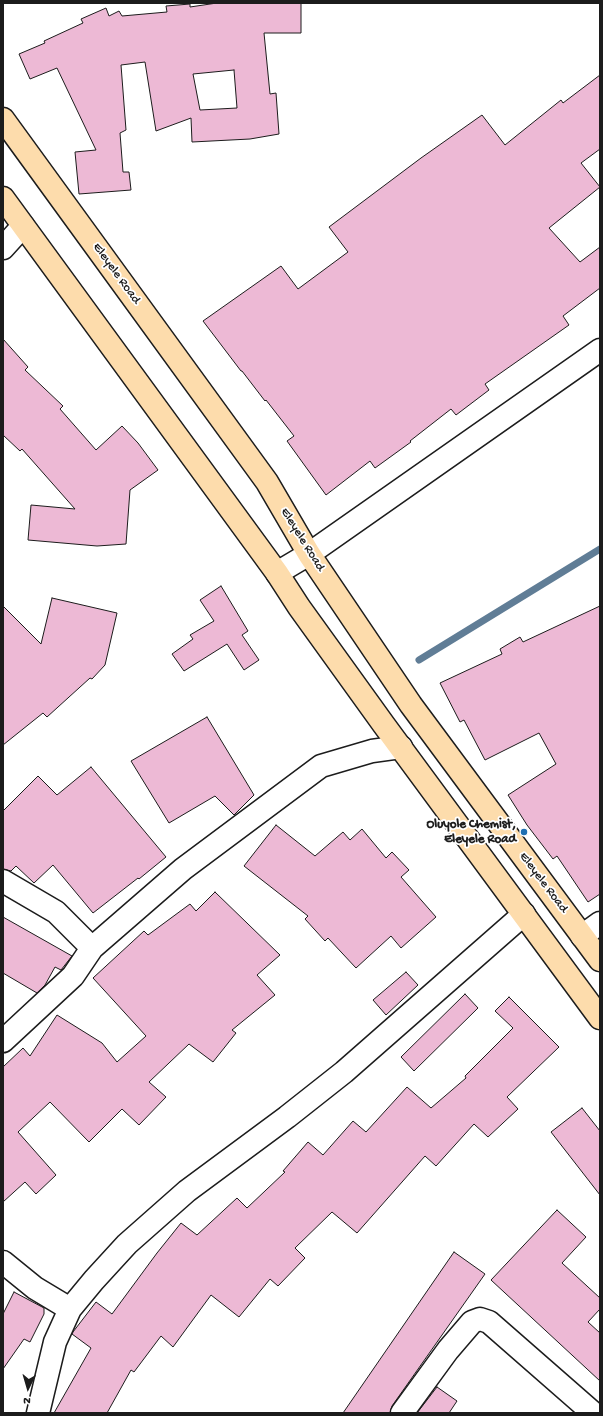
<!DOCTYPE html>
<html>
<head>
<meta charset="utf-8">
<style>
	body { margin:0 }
	#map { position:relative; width:603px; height:1416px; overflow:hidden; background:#fff; font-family:"Gochi Hand",sans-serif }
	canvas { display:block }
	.frame { position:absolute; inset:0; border:4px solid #1c1c1c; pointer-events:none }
	.north { position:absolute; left:8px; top:1368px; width:40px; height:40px; -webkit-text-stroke:3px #fff; paint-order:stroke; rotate:185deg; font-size:11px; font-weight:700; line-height:16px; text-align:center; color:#1c1c1c }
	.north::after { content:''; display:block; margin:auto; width:14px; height:18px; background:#1c1c1c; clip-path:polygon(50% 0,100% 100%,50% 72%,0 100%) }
</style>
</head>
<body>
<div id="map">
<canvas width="603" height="1416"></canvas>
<div class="frame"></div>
<div class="north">N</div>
</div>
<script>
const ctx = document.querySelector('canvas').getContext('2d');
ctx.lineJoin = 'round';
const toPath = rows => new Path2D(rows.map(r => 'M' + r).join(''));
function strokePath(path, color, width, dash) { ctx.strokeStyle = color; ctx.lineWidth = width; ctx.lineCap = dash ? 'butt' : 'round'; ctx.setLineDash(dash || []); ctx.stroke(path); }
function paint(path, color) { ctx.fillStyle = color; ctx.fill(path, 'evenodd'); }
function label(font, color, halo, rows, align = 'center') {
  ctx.font = font + ' "Gochi Hand",sans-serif'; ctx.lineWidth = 3.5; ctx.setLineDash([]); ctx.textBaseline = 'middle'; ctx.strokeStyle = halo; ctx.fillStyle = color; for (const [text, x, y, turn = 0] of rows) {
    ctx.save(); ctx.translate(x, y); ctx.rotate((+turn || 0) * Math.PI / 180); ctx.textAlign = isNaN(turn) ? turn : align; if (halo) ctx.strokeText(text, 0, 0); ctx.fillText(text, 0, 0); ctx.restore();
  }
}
strokePath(toPath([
	[419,660,600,549]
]), '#607d96', 7);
const building = toPath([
	[217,3,301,3,301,33,264,33,270,94,276,93,279,134,250,139,192,142,191,118,156,131,145,62,121,65,126,130,120,133,123,172,129,172,131,190,79,194,75,152,96,150,57,68,30,79,19,54,45,43,44,41,83,23,81,19,106,8,109,16,119,11,122,16,167,12,166,6,190,4,190,7,217,3],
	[234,70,237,108,200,110,193,74,234,70],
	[600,75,600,149,581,163,600,187,549,228,580,262,600,247,600,288,563,316,569,325,485,384,489,390,456,415,451,409,410,441,411,442,375,468,370,461,326,495,287,441,294,436,266,400,265,401,242,371,241,371,203,321,281,266,298,289,348,252,329,227,421,158,482,115,505,145,561,100,563,103,600,75],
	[3,339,28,367,25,370,63,406,60,409,96,450,122,426,138,443,158,470,130,490,126,544,97,546,28,540,31,505,75,509,22,449,20,451,3,435,3,339],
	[221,586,248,631,242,635,259,660,244,670,227,644,184,671,172,654,193,639,190,635,214,621,200,600,221,586],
	[52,598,117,613,105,665,92,679,90,678,47,717,43,713,3,745,3,606,41,644,52,598],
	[600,606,600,894,588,902,557,856,553,859,527,825,508,795,556,764,539,733,485,760,464,720,460,722,440,683,502,654,500,649,520,637,523,642,600,606],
	[207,717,254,795,234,815,215,796,169,823,131,761,207,717],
	[91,767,166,857,139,879,138,878,93,913,53,865,34,883,16,866,11,871,3,869,3,811,38,776,57,795,91,767],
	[276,825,315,856,343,832,350,840,362,829,386,858,392,852,409,870,401,877,436,917,401,948,391,936,356,968,328,938,325,941,305,919,308,916,244,866,276,825],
	[215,892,280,955,257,975,275,995,232,1030,236,1033,213,1062,189,1044,149,1082,166,1097,139,1125,122,1109,89,1142,50,1102,18,1132,56,1175,36,1194,25,1182,3,1202,3,1067,23,1048,30,1056,57,1015,102,1043,117,1062,146,1036,93,978,144,931,148,935,190,904,196,911,215,892],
	[3,917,72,956,61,970,55,967,45,985,37,993,3,973,3,917],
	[406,972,418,985,386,1015,373,1000,406,972],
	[465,994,478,1008,414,1071,401,1057,465,994],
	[509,997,559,1047,507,1097,518,1109,488,1137,474,1124,436,1166,425,1156,357,1233,332,1212,295,1248,305,1258,278,1286,270,1279,239,1317,211,1295,173,1347,161,1336,134,1372,131,1370,107,1413,54,1413,91,1348,72,1334,73,1332,96,1302,112,1314,157,1253,181,1223,197,1235,237,1198,247,1208,285,1172,283,1171,308,1142,323,1155,353,1121,366,1132,407,1087,431,1108,466,1078,465,1076,513,1028,495,1011,509,997],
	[582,1108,600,1131,600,1195,551,1132,582,1108],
	[557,1210,586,1237,562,1263,600,1298,600,1309,588,1322,600,1333,600,1381,491,1280,557,1210],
	[454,1252,485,1274,392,1406,390,1413,343,1413,454,1252],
	[14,1292,44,1308,44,1314,30,1342,24,1339,3,1369,3,1314,14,1292],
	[437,1387,457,1401,449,1413,417,1413,437,1387]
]);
paint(building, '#edb9d5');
strokePath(building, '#1c1c1c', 1);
const minor = toPath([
	[3,248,23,226],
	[277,573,309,554,600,350],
	[3,881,56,912,92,948],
	[582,936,600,923],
	[3,1041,73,976,92,948,183,869,321,766,372,751,401,747],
	[3,1262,35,1288,70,1309],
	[38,1413,55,1342,70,1309,94,1280,127,1244,187,1191,287,1117,344,1072,524,914],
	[402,1413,448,1350,472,1322,480,1319,489,1322,593,1413]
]);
const major = toPath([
	[3,119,267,482,309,554,411,705,600,960],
	[3,198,277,573,299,607,384,725,600,1018]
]);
strokePath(minor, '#1c1c1c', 25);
strokePath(major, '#1c1c1c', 25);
strokePath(minor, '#fff', 22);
strokePath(major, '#fddcac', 22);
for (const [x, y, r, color] of [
	[524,832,4,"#1f6fb2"]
]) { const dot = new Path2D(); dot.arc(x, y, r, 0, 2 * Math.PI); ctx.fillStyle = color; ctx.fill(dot); strokePath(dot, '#fff', 1.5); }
label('13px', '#1c1c1c', '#fff', [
	["Eleyele Road",116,274,54],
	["Eleyele Road",302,540,58],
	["Eleyele Road",543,883,53]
]);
label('bold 13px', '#1c1c1c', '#fff', [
	["Oluyole Chemist,",516,825],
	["Eleyele Road",516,840]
], 'right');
</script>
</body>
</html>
